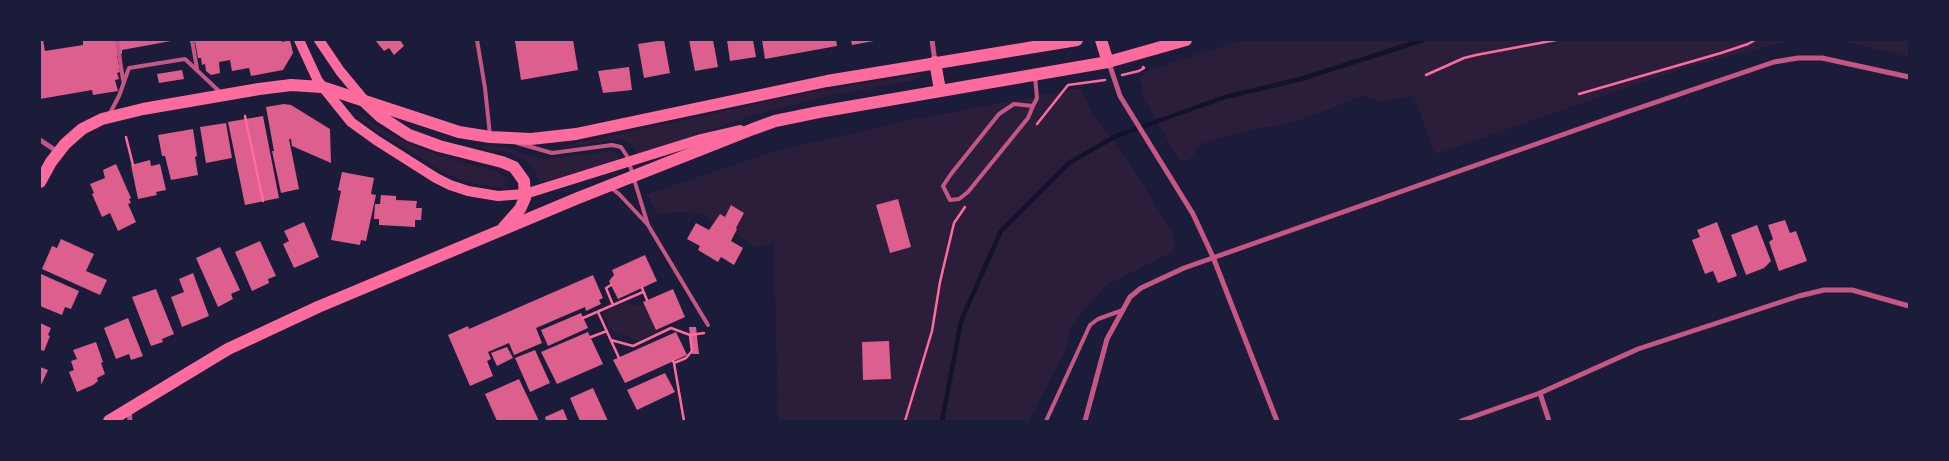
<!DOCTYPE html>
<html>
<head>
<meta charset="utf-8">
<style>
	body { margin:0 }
	#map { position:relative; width:1949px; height:461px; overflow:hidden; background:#1b1b3a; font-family:"Noto Sans",sans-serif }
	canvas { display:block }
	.frame { position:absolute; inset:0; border:41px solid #1b1b3a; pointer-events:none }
</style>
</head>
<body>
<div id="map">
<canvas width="1949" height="461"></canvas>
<div class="frame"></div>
</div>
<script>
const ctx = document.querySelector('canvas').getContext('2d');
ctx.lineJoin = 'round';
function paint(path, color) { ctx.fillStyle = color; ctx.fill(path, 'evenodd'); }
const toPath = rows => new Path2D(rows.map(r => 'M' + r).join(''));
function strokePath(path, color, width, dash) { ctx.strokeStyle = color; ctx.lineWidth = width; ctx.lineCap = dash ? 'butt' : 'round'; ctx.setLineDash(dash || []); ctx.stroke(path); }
paint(toPath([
	[1242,40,1792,40,1685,68,1435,154,1413,95,1382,102,1362,96,1301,120,1277,126,1257,128,1202,144,1189,160,1179,160,1142,96,1143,89,1139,80,1147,71],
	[1839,40,1909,40,1909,57,1871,48],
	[925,73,919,78,912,81,829,96,751,116,638,155,632,145,621,139,562,148,563,146,807,93],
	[1081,88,1091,111,1129,162,1172,232,1175,242,1174,251,1107,285,1087,307,1069,329,1068,346,1029,421,778,421,774,243,757,248,735,233,737,229,736,228,744,213,731,205,725,217,720,214,714,221,700,213,679,212,657,215,647,194,772,152,900,122],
	[352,109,389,134,406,142,439,155,498,172,504,177,508,188,483,186,458,179,445,173,387,138,356,115,351,110],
	[487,145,508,148,530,156,545,159,610,151,616,153,619,158,617,161,540,183,534,169,523,159,511,154,482,148,482,146],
	[625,303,645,306,657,332,639,341,612,332,603,313]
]), '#2a1e3b');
strokePath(toPath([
	[942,421,961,321,1001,231,1069,163,1116,136,1225,97,1301,79,1423,40]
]), '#12122b', 4.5);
paint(toPath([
	[40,40,43,40,45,51,83,45,83,40,171,41,122,50,122,54,117,55,120,72,117,73,119,79,115,80,118,91,93,95,92,90,40,99],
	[189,40,282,40,282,42,290,40,293,53,283,70,251,76,249,68,232,71,230,60,219,62,220,73,211,75,206,71,205,64,202,65,201,58,198,58,195,42,190,42],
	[375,40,400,40,404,46,394,55,389,48,384,51],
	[524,40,573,40,578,70,521,80,515,41],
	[664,40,670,73,644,78,638,44],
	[689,40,713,40,718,67,695,71],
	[727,40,753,40,756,57,730,61],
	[762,40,836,40,837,46,765,59],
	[851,40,874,40,874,41,852,45],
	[629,67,632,90,603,93,598,71],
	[182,70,184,79,159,83,157,74],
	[284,104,291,105,330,129,331,163,292,146,291,139,289,139,299,189,281,193,272,151,274,151,266,107],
	[263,116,279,198,245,205,228,122],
	[226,123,232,158,206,163,200,127],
	[193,129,197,156,195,157,198,175,171,180,165,156,162,156,158,135],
	[150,160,151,166,160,164,166,190,156,192,157,195,138,199,131,165],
	[116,164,131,198,129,199,131,203,128,204,136,222,118,231,110,213,102,217,92,194,94,193,90,184,105,178,103,170],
	[342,172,374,178,371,194,376,195,366,241,361,240,360,245,331,240,341,191,338,190],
	[381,195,396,196,396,200,417,201,416,208,422,208,421,220,415,220,415,227,379,225,379,219,374,219,375,204,380,204],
	[898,199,911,247,890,253,876,205],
	[731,205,744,213,736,228,737,229,731,241,743,248,734,265,721,257,718,262,698,250,700,246,687,239,696,223,709,230,720,214,725,217],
	[1785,220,1790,233,1796,231,1807,261,1779,271,1769,242,1773,239,1768,225],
	[304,222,319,257,294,268,283,244,289,241,284,231],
	[1717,222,1737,276,1718,283,1713,271,1705,274,1692,240,1700,237,1697,230],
	[1757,225,1771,261,1764,268,1746,275,1731,235],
	[61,239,94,254,86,271,107,280,100,295,42,269,52,246,57,248],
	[260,241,276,276,268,279,269,283,252,291,235,252],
	[220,247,240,290,231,294,233,299,218,307,196,258],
	[645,255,657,281,618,299,609,281,614,275,612,270],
	[193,273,209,316,182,327,171,297,184,292,179,279],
	[41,274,79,291,71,309,65,307,62,315,40,306],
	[593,275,603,298,599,300,601,304,586,311,585,307,536,328,542,343,514,355,509,343,488,352,491,359,487,361,493,376,470,386,448,335,468,326,469,329],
	[156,289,174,334,162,339,163,342,151,346,132,297],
	[673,289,685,317,656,330,643,302],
	[581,313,588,328,548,346,541,330],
	[128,318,143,356,131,360,129,354,116,359,104,328],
	[40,323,51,328,48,335,50,336,44,351,41,350,40,353],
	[689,327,696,327,699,354,692,354],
	[588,332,603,364,557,384,541,352],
	[676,332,687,355,625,383,613,360],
	[889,341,891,379,863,380,862,342],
	[96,342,103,362,101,363,105,374,97,378,98,381,93,385,77,392,69,372,74,370,71,361,77,359,73,350],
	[507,347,513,358,497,366,491,353],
	[535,350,550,383,530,392,515,358],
	[40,367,48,370,40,387],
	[665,373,675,392,637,410,627,390],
	[519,379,539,421,497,421,485,394],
	[593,388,608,421,580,421,570,398],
	[563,409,568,421,546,421,545,417]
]), '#dd5f8e');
strokePath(toPath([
	[1122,75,1139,71,1144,68,1143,67],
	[1426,75,1464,58,1476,55,1556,40],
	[1579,94,1721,53,1748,44,1755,40],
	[245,116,263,201],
	[1037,124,1068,85,1105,80],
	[126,137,133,165],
	[611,285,606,288,613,305],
	[642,288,647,300],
	[598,312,619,358],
	[583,318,643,292],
	[690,335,704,333],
	[591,337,607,331],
	[611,340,633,346,671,328,690,335,692,351,686,358,674,363,673,361],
	[674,363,684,421],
	[905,421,932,331,940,282,954,223,965,207]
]), '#ff6b9d', 2.5);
strokePath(toPath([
	[117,40,123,80],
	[192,40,197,69],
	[477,40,485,88,490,135],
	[1033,106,1014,104,999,114,951,174,943,186,950,200,959,199,968,192,1028,118,1033,106,1037,98,1035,76],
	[109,115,119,96,129,68,185,59,221,93],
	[517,143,552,153,612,145,621,147,627,156,648,225],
	[611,188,619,194,648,225,708,325],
	[1046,421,1090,325,1098,319,1123,310]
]), '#c65784', 4);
strokePath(toPath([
	[932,40,935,62],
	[1109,63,1120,96,1193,214,1213,257,1277,421],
	[40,140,58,152],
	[1540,393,1549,421],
	[129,409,130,421],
	[1085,421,1107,339,1130,297,1141,288,1184,268,1627,112,1774,62,1798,58,1822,58,1909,77],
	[1461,421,1540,393,1638,349,1799,296,1824,290,1852,290,1909,306]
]), '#c65784', 5);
strokePath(toPath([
	[299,40,318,81,351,122,376,140,436,178,450,185,468,191,498,196,525,194,701,139,740,130],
	[319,40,340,71,364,100]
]), '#ff6b9d', 10);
strokePath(toPath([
	[1101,40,1108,62],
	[935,62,940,90],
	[365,102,381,117,409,135,439,146,502,162,514,167,524,181,525,198,520,209,504,227],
	[40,182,51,162,65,144,82,129,102,119,143,109,259,89,291,85,322,87,459,132,490,137,531,139,576,134,827,81,1077,40],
	[109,421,228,349,318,307,578,198,753,129,775,121,819,112,1108,62,1186,40]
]), '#ff6b9d', 12);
</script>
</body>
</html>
